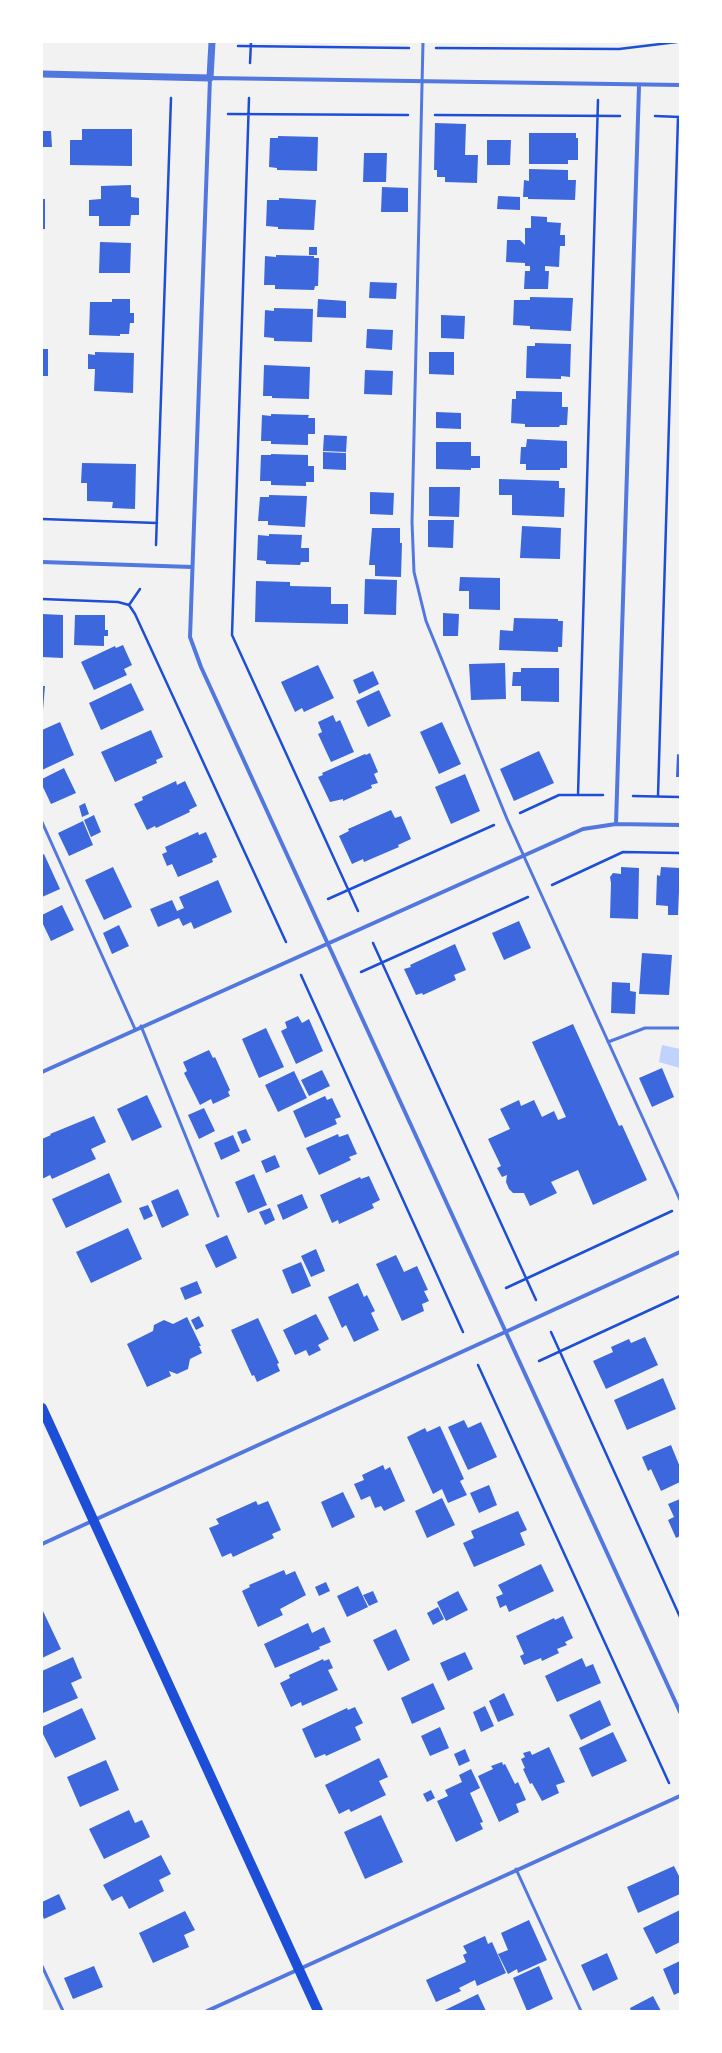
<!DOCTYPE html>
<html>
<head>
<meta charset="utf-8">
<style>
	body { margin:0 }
	#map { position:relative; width:722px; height:2053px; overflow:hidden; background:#f2f2f2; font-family:"Archivo Narrow",sans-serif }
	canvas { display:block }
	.frame { position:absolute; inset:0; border:43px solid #fff; pointer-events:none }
</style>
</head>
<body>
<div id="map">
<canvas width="722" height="2053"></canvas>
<div class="frame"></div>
</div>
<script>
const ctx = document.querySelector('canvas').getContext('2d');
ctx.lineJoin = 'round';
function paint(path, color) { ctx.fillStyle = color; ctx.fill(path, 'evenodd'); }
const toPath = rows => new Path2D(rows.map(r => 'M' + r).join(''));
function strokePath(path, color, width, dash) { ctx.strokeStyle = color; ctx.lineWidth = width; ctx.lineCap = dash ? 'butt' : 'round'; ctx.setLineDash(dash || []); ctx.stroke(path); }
paint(toPath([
	[662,1045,680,1049,680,1068,659,1062]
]), '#bfd3fe');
paint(toPath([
	[435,123,466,124,465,155,478,155,477,183,445,182,445,177,437,177,437,170,434,170],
	[82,129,132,129,132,166,70,165,70,140,82,140],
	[42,131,51,131,52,147,42,147],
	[529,133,576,133,576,138,578,138,578,160,568,160,568,164,529,164],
	[278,136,318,137,317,171,277,170,277,168,269,167,270,138,278,138],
	[487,140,511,140,510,165,487,165],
	[364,153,387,153,386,182,363,182],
	[529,169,568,170,568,180,576,180,575,200,528,199,528,197,523,197,524,180,529,181],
	[131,185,131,197,139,198,139,215,131,215,130,226,99,226,99,216,89,216,89,200,101,199,101,186],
	[382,187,408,188,408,212,381,212],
	[498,196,520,197,520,210,497,209],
	[279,198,316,200,314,230,278,229,278,227,266,226,267,200,279,200],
	[42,199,45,199,45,229,42,229],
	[531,216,547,217,547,222,561,223,560,235,565,235,565,246,560,246,559,267,545,266,545,271,549,271,548,289,524,289,525,271,530,271,530,266,525,266,525,263,506,262,507,240,520,240,525,245,525,228,531,228],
	[100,242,131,243,130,273,99,273],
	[309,247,317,247,317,255,309,255],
	[276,255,314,256,314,258,319,258,318,286,315,286,314,290,275,289,275,285,264,285,265,256,276,257],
	[370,282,397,283,396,299,369,298],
	[530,297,573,298,571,331,530,329,530,326,513,325,514,300,530,300],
	[112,299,130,299,130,313,134,313,134,323,130,323,129,334,120,334,120,336,89,335,90,302,112,302],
	[318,299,346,301,346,318,317,317],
	[274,308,313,309,312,342,274,341,274,338,264,337,265,310,274,311],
	[441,315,465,316,464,339,441,338],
	[367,329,393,330,392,350,366,348],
	[535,343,571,344,570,377,561,376,561,379,526,378,527,346,535,346],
	[42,349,48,349,48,376,42,376],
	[95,352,134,353,133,393,94,391,95,369,88,369,88,354,95,355],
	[429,352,454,352,454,375,429,374],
	[264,365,310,367,309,399,272,398,272,396,263,396],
	[365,370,393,371,392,395,364,394],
	[516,391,562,392,562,407,568,407,567,425,560,425,559,427,525,427,525,424,511,423,512,399,516,399],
	[436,412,461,413,461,429,436,428],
	[271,414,309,415,308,418,315,418,315,434,308,434,308,445,271,444,271,441,261,441,262,415,271,416],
	[324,435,347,436,346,452,323,451],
	[527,439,567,441,567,468,560,468,560,470,526,470,526,464,520,464,521,447,526,447],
	[436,442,471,442,471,456,480,456,480,468,471,468,471,470,436,469],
	[323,452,346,453,346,470,323,469],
	[271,454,308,455,308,466,314,466,314,482,306,482,306,486,271,485,271,481,260,481,261,455,271,455],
	[82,463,136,464,135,509,112,508,113,502,87,501,87,483,81,483],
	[499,479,559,481,559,488,565,488,564,517,512,515,512,495,499,495],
	[429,487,460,487,459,517,429,516],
	[370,492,394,493,393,515,370,514],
	[269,495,307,496,305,527,268,525,268,521,258,521,260,497,269,497],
	[428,520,454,520,453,548,428,547],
	[522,526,561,528,560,559,520,558],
	[372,528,400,528,400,543,402,543,401,577,375,576,375,565,369,565],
	[269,534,302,535,301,548,309,548,309,562,301,562,300,565,266,564,266,561,257,560,258,535,269,536],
	[460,577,500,578,500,610,469,609,469,591,459,591],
	[365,579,397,580,396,615,364,614],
	[256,581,290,582,290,586,331,587,331,604,348,604,348,624,255,622],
	[443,613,459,614,458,636,443,636],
	[42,614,63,615,63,658,42,657],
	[75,615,105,615,105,630,108,630,108,636,104,636,104,646,74,645],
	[514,618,558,619,558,621,563,621,562,647,558,647,558,652,499,650,500,630,513,631],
	[123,645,132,665,124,669,127,675,94,690,81,662,115,646,116,648],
	[505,663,506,699,471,700,469,664],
	[318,665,334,698,304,712,302,708,295,712,281,682],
	[521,668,559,668,559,702,521,701,521,686,512,686,513,672,521,672],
	[373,671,379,684,359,694,353,680],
	[131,683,144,710,101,730,89,703],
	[42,686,45,686,43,710,42,710],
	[379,690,391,716,368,727,356,701],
	[333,715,336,722,340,720,354,752,331,762,318,734,322,732,318,722],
	[60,722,74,755,42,770,42,730],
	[442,722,461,764,439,774,420,732],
	[151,730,163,757,156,760,157,763,115,782,101,752],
	[539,751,554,783,514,801,500,769],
	[370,753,378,772,374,774,378,783,371,785,372,788,343,801,343,799,330,802,318,777,323,775,322,773,365,754,366,755],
	[677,754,680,755,680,777,676,777],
	[64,768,76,793,51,804,42,785,42,779],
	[465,774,480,811,451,824,435,787],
	[176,781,177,785,185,781,197,806,189,810,190,812,156,828,155,826,147,830,134,804,143,800,142,797],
	[85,803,89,814,82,817,79,806],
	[391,810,395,818,401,816,411,839,398,845,399,847,364,862,363,859,352,864,339,836,349,831,348,829],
	[94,815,101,832,91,837,84,820],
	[83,821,93,845,69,856,58,833],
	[198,832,199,835,206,832,217,857,212,859,213,862,178,877,172,864,167,866,162,854,167,852,165,847],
	[44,854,60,889,42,897,42,855],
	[113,867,132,907,104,920,85,880],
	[621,867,639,868,638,919,610,918,611,883,610,877,613,873,621,874],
	[661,867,680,868,678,915,668,915,668,906,656,905,657,875,660,876],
	[218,880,232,912,194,929,191,922,183,926,179,918,158,927,150,909,172,900,177,911,184,908,179,897],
	[62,905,74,930,51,941,42,922,42,915],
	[519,921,531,948,504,960,492,933],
	[119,925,129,946,112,954,103,933],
	[455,944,466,970,454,975,456,980,423,995,422,993,416,995,404,969,411,967,410,965],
	[642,953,672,955,669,995,639,994],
	[612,982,630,983,630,991,636,992,635,1014,611,1013],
	[298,1016,302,1023,309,1019,323,1051,296,1064,281,1031,287,1028,285,1022],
	[573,1024,619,1126,622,1125,647,1180,593,1205,578,1170,551,1182,557,1193,530,1206,524,1193,513,1193,509,1189,506,1182,507,1175,502,1177,497,1168,501,1166,488,1139,510,1129,500,1109,519,1100,521,1106,534,1100,542,1117,554,1111,558,1120,566,1117,532,1042],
	[266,1028,284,1067,259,1078,242,1039],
	[209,1050,213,1058,215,1057,230,1090,228,1092,230,1096,213,1104,211,1099,200,1105,184,1073,187,1071,183,1062],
	[662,1068,674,1097,652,1107,639,1078],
	[322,1070,330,1086,309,1096,301,1080],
	[294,1071,307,1098,278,1112,265,1085],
	[147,1095,162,1127,132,1141,117,1109],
	[325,1096,327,1100,332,1098,341,1117,335,1119,337,1124,305,1138,293,1111],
	[204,1108,215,1131,199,1139,188,1115],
	[94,1116,106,1142,91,1149,96,1159,52,1179,50,1175,42,1179,42,1139,51,1135,50,1134],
	[246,1129,251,1140,242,1144,237,1132],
	[338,1134,339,1137,348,1134,357,1154,349,1157,351,1160,319,1175,306,1148],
	[233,1135,240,1151,221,1160,214,1143],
	[275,1155,280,1167,266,1173,261,1161],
	[109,1173,122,1202,66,1228,52,1199],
	[254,1174,267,1205,248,1213,235,1182],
	[369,1176,380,1200,372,1204,374,1208,339,1224,338,1220,332,1223,320,1195,360,1177,361,1179],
	[178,1189,189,1215,162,1228,151,1201],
	[302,1194,308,1208,283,1220,277,1205],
	[148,1205,153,1216,144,1220,139,1208],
	[270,1208,275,1220,265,1225,259,1212],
	[128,1228,142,1259,91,1283,76,1252],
	[227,1235,237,1258,216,1268,205,1245],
	[316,1249,325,1271,311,1277,301,1256],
	[396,1255,404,1272,417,1266,428,1290,424,1291,429,1301,422,1304,424,1311,402,1321,376,1264],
	[301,1262,311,1286,292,1294,282,1270],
	[197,1281,202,1293,185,1300,180,1288],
	[358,1283,364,1297,367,1295,375,1311,371,1313,379,1330,354,1342,346,1325,342,1328,328,1297],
	[316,1314,329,1339,318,1345,321,1350,309,1356,306,1350,295,1355,283,1330],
	[199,1316,204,1326,196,1330,191,1320],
	[187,1317,201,1346,199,1346,202,1353,190,1359,188,1369,177,1374,169,1371,171,1376,147,1387,127,1344,153,1331,154,1325,164,1320,173,1324],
	[258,1318,279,1363,277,1364,280,1371,257,1382,254,1375,252,1376,231,1330],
	[645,1337,658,1365,606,1389,593,1361,613,1352,611,1347,629,1339,631,1343],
	[663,1378,676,1409,627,1430,614,1400],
	[464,1420,468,1428,481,1422,497,1457,468,1470,448,1427],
	[440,1426,464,1479,460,1481,467,1495,448,1503,442,1489,433,1494,407,1437,425,1428,427,1432],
	[671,1445,680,1467,680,1482,661,1491,651,1469,648,1471,642,1457],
	[383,1465,385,1470,390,1467,405,1501,384,1511,381,1506,375,1508,370,1496,361,1500,354,1484,364,1480,362,1475],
	[489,1485,497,1505,479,1513,470,1493],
	[343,1492,355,1517,332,1528,321,1502],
	[442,1498,455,1525,427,1538,415,1511],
	[680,1499,680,1536,676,1538,668,1520,674,1517,668,1504],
	[256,1501,258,1505,268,1501,281,1530,272,1534,274,1538,233,1557,231,1553,222,1557,209,1528,219,1524,216,1519],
	[518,1511,527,1530,520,1533,525,1545,474,1567,463,1543,474,1538,471,1531],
	[541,1564,554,1591,509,1612,506,1605,500,1608,496,1597,503,1594,498,1585],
	[284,1570,286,1575,295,1571,306,1595,280,1609,283,1615,258,1627,242,1591,250,1587,249,1585],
	[326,1582,330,1591,319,1596,315,1587],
	[358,1586,368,1607,347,1617,337,1596],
	[373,1591,378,1602,369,1606,363,1595],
	[458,1591,468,1610,446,1621,437,1602],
	[438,1607,444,1619,433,1625,427,1613],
	[42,1609,61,1649,42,1658],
	[563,1616,573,1638,565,1642,567,1645,557,1649,559,1653,542,1661,541,1658,524,1665,520,1656,524,1654,516,1636,554,1618,555,1620],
	[308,1623,312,1633,324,1627,331,1642,319,1647,320,1649,275,1668,264,1644],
	[396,1629,410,1660,388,1671,373,1640],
	[465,1652,473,1669,448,1681,440,1663],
	[73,1657,82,1678,71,1683,78,1698,43,1713,42,1671],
	[582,1658,586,1667,593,1664,601,1683,557,1702,545,1676],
	[323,1659,324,1661,329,1659,333,1668,328,1670,338,1690,302,1706,301,1702,291,1707,280,1683,290,1678,289,1675],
	[433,1683,445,1709,412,1724,401,1698],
	[504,1693,514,1715,498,1722,489,1701],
	[600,1700,611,1725,581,1740,569,1715],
	[485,1706,494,1726,481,1732,473,1712],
	[355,1707,363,1723,355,1727,361,1740,326,1756,325,1754,315,1758,302,1729,347,1708,348,1710],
	[82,1708,96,1739,55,1758,42,1732,42,1727],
	[440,1727,449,1748,430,1756,421,1736],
	[613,1732,627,1761,592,1777,579,1748],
	[549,1747,565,1782,556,1785,559,1793,542,1801,532,1783,530,1784,523,1769,525,1768,521,1759,525,1757,523,1753,530,1751,532,1755],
	[465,1749,470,1761,459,1766,454,1754],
	[379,1758,388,1777,379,1781,386,1795,351,1812,349,1809,339,1814,325,1785],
	[106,1760,119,1790,80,1807,67,1777],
	[502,1762,503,1765,505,1764,515,1784,518,1782,526,1800,516,1804,519,1812,499,1822,478,1776,493,1769,491,1766],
	[471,1769,480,1788,470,1793,483,1822,480,1823,483,1829,456,1842,437,1801,448,1796,445,1790,462,1782,459,1775],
	[431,1790,435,1798,427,1802,423,1794],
	[129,1810,135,1823,142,1820,150,1837,104,1859,89,1829],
	[381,1815,403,1862,365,1879,344,1832],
	[161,1855,171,1874,159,1880,164,1891,129,1909,122,1896,112,1901,103,1885],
	[674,1866,680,1878,680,1894,638,1913,627,1887],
	[59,1894,66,1909,44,1919,42,1914,42,1902],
	[680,1910,680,1942,656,1954,643,1928],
	[185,1911,195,1930,184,1935,189,1947,153,1963,139,1933],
	[529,1920,547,1960,518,1973,517,1969,508,1974,498,1954,508,1950,501,1933],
	[485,1936,488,1944,492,1942,506,1973,477,1986,475,1980,459,1988,461,1991,436,2002,426,1980,466,1962,463,1955,467,1953,463,1946],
	[607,1953,618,1979,593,1991,581,1965],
	[680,1961,680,1992,674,1995,663,1969],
	[94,1966,103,1987,73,1999,64,1978],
	[539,1966,553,1999,527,2011,513,1978],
	[478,1994,486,2011,443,2011],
	[653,1996,661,2011,631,2011,630,2008]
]), '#3d67dc');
strokePath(toPath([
	[238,46,409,48],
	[436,48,619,49,677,42],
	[250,63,251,42],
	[249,98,232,635,358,911],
	[228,114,408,115],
	[435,115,620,116],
	[655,116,680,117],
	[42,519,157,523],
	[156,545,171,98],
	[42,599,118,602,129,605,135,614,286,942],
	[129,605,140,589],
	[578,795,598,100],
	[633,796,680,797],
	[658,796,678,117],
	[520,813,559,795,603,795],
	[552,885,623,852,680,853],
	[328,899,494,825],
	[373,943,536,1300],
	[361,972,528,897],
	[301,975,463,1332],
	[506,1288,672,1211],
	[551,1332,680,1617],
	[539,1361,680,1296],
	[478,1365,669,1783]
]), '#1d4ed8', 2.5);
strokePath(toPath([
	[423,42,412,522,414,572,426,621,507,819,680,1200],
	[42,822,135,1029],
	[141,1026,218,1216],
	[608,1042,645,1028,680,1028],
	[516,1869,581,2011],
	[42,1966,63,2011]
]), '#5277de', 3);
strokePath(toPath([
	[680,85,210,78,190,637,201,667,680,1712],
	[42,562,192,567],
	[616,824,639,86],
	[42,1072,583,829,616,824,680,825],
	[42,1544,680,1252],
	[207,2011,680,1796]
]), '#5277de', 4);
strokePath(toPath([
	[42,74,210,78,212,42]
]), '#5277de', 7);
strokePath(toPath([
	[42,1408,318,2011]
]), '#1d4ed8', 10);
</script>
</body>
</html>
